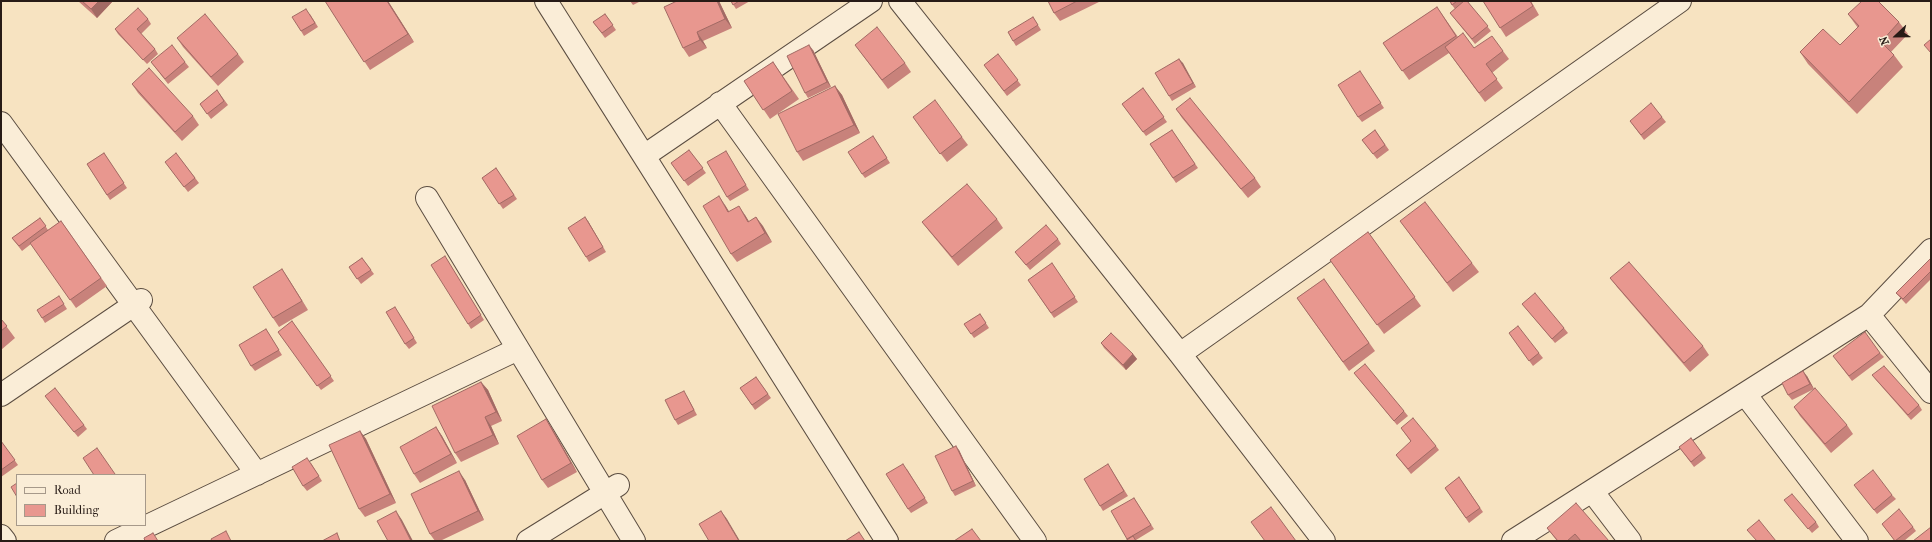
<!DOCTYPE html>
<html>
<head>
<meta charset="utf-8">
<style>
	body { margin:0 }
	#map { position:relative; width:1932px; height:542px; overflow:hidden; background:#f7e3c1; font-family:"IM FELL French Canon",serif }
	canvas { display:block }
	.frame { position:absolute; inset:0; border:2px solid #271b16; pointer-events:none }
	.legend { position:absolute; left:16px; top:474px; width:130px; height:52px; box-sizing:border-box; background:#faedd7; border:1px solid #a6998a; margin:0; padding:5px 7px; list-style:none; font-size:12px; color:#271b16 }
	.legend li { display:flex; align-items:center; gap:8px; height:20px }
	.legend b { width:20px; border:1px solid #a6998a }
	.north { position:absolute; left:1876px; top:16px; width:40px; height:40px; -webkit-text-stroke:3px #faedd7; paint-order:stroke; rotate:248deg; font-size:11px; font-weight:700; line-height:16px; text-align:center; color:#271b16 }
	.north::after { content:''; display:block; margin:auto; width:14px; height:18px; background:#271b16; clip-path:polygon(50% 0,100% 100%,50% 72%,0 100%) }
</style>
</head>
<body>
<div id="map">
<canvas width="1932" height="542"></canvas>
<div class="frame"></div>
<ul class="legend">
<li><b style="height:5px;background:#faedd7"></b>Road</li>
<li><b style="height:11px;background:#e8978f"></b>Building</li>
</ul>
<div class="north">N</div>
</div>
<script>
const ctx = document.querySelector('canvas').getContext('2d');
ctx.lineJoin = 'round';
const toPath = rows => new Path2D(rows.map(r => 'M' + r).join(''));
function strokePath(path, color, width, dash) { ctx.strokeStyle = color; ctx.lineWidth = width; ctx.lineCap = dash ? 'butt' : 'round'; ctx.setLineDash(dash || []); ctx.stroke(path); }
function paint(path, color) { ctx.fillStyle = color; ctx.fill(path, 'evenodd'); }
const minor = toPath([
	[546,1,887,541],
	[900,1,1180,354,1324,541],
	[720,103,1035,541],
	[1,123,257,474],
	[644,156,871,1],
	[427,198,634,541],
	[1869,315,1931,392],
	[1180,354,1680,1],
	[1745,394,1857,541],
	[1,395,141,300],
	[1592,491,1630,541],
	[1,536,5,541],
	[116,541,518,349],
	[528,541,618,485],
	[1513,541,1869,315,1931,250]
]);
strokePath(minor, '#5b4d41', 24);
strokePath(minor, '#faedd7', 22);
paint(toPath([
	[78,1,113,1,97,18],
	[325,1,388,1,414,42,370,70],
	[630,1,641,1,633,5],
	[719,1,732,28,703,41,707,48,689,57,683,48],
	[731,1,750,1,736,9],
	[1048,1,1101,1,1060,21,1054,13],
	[1449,1,1467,1,1491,31,1475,44,1450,13,1455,9],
	[1483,1,1531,1,1539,15,1506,37],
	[1437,7,1458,37,1474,48,1503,51,1509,59,1492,73,1503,88,1485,102,1449,53,1409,80,1383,43],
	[310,14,318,27,304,36,301,31],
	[605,14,616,30,605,38,593,22],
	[1848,14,1899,22,1908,34,1891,52,1894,55,1903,67,1857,114,1808,64,1800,52,1840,45,1858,28],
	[1033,17,1041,30,1016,46,1013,41],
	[148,19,151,24,141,34,155,49,158,54,147,64,118,34,115,29],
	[177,38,238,54,244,62,218,86,183,47],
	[855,45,905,63,911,72,888,89],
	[813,50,831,87,808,98,805,93],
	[998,54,1021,85,1007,96,984,65],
	[1179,59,1196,87,1172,101,1169,96],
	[151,62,185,62,189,67,168,84],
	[773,62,799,99,770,119,744,81],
	[1363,76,1384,108,1362,122,1358,117],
	[132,84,193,116,199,125,182,141,138,93],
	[835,86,842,95,860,133,803,161,797,152],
	[1143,88,1167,122,1146,136,1122,104],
	[217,90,228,105,211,119,200,104],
	[1176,109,1255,178,1261,187,1248,198,1182,118],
	[913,117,962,137,968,145,947,162],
	[1662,117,1666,122,1644,140,1630,121],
	[1172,130,1198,168,1176,183,1150,144],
	[1375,130,1389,150,1377,159,1362,140],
	[873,136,890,163,865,178,862,174],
	[689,150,706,173,688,186,671,163],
	[104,153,127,188,110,200,87,164],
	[176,153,199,183,188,192,168,166],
	[729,156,749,190,730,201,727,197],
	[496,168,517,199,503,209,482,178],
	[725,205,729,212,745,215,749,222,756,217,772,242,737,262,731,254],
	[40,218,48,230,61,221,107,286,76,308,31,244,22,251,12,238],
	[997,219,1003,228,958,266,929,231,922,222],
	[588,221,606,252,589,262,586,257],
	[1400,221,1472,263,1479,272,1453,292],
	[1368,232,1421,306,1384,334,1330,260],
	[1058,239,1061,244,1030,270,1015,252],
	[445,256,484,320,471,329,468,324],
	[362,258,374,274,361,284,349,267],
	[1931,258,1931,279,1906,304,1896,293],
	[1052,263,1078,302,1054,318,1028,280],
	[282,269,308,310,279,327,273,318],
	[1610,278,1703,346,1709,355,1690,372,1617,287],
	[1324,279,1375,351,1349,371,1297,298],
	[62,301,67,309,45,323,42,318],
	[1522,304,1564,328,1568,333,1555,343],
	[398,312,417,343,409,349,405,344],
	[980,314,989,328,974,338,964,324],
	[1,319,15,338,1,350],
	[292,321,334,381,321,390,278,332],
	[266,329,282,355,255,371,251,366],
	[1509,333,1539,353,1543,358,1533,366],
	[1101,343,1133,354,1137,359,1126,370,1104,348],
	[1880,353,1884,357,1852,381,1836,360],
	[1354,373,1404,411,1408,416,1397,425],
	[1872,375,1919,405,1922,410,1911,420,1876,380],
	[1807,376,1814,389,1792,400,1788,395],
	[756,377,771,398,755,410,740,388],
	[481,382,488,390,502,421,491,426,499,444,461,462,455,453],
	[45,396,84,425,87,429,78,437],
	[687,396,697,415,678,425,675,420],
	[1794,407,1847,425,1853,434,1831,453,1800,416],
	[546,419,552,428,577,472,548,488,542,480],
	[436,427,442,436,457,463,420,483,414,474],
	[1401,428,1436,446,1439,450,1411,474,1396,455,1411,442],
	[360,431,366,439,396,503,365,517,359,509],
	[1691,438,1706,458,1694,467,1679,447],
	[1,441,18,465,1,477],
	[959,450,976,486,955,496,952,491],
	[311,463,322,481,307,491,303,486],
	[907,469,928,503,911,513,908,509],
	[1111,469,1128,496,1103,511,1100,506],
	[1459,477,1483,512,1469,523,1445,488],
	[465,480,484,520,440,541,435,541,430,534],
	[1854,485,1892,495,1896,499,1877,514],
	[1134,498,1154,529,1136,540,1137,541,1127,539],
	[1784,500,1816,522,1819,527,1812,533],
	[1882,524,1913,527,1916,531,1904,541,1895,541],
	[1547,528,1609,541,1557,541]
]), '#c8827b');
paint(toPath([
	[99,1,113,1,97,18,91,9],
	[387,1,388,1,414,42,408,34],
	[717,1,719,1,732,28,725,19],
	[697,32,703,41,707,48,700,40],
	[809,45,813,50,831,87,827,82],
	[1179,59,1183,63,1196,87,1193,83],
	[835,86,842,95,860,133,854,125],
	[719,196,725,205,735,221,728,212],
	[739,206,745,215,755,231,748,222],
	[585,217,588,221,606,252],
	[756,217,763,226,772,242,765,233],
	[282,269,288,278,308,310,302,301],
	[1133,354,1137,359,1126,370,1123,365],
	[1803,371,1807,376,1814,389,1810,384],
	[481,382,488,390,502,421,496,412],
	[485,417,491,426,499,444,493,435],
	[546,419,552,428,577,472,571,463],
	[436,427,442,436,457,463,451,454],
	[360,431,366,439,396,503,390,494],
	[956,446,959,450,976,486,973,481],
	[459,471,465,480,484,520,478,511],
	[396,511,402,520,413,541,411,541],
	[721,511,727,519,740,541,739,541]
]), '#a26a64');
const building = toPath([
	[82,1,99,1,91,9,82,1],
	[325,1,387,1,408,34,364,62,325,1],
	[677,1,717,1,725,19,697,32,700,40,683,48,664,7,677,1],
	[731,1,739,1,733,5,731,1],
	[1048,1,1077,1,1054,13,1048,1],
	[1450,1,1457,1,1452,5,1450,1],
	[1464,1,1467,1,1488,26,1472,39,1450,13,1464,1],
	[1483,1,1530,1,1533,6,1500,28,1483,1],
	[1862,1,1878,1,1899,22,1881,42,1894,55,1849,102,1800,52,1823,29,1840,45,1859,26,1848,14,1862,1],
	[1437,7,1456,36,1402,71,1383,43,1437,7],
	[138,8,148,19,137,29,155,49,143,60,115,29,138,8],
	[306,9,315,23,301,31,292,17,306,9],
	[205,14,238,54,211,77,177,38,205,14],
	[605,14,613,25,602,33,593,22,605,14],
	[1033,17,1038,25,1013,41,1008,32,1033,17],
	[877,27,905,63,882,80,855,45,877,27],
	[1463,33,1474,48,1492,36,1503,51,1486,64,1497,79,1479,93,1445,47,1463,33],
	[1931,39,1931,53,1924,45,1931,39],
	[172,45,185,62,165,79,151,62,172,45],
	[809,45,827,82,805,93,787,56,809,45],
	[998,54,1018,80,1004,91,984,65,998,54],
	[1179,59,1193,83,1169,96,1155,73,1179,59],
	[773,62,792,91,763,110,744,81,773,62],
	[149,68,193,116,175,132,132,84,149,68],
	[1360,71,1381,103,1358,117,1338,85,1360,71],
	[835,86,854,125,797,152,778,114,835,86],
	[1143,88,1164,117,1143,132,1122,104,1143,88],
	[217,90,224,101,207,114,200,104,217,90],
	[1190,98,1255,178,1241,189,1176,109,1190,98],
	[935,100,962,137,940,154,913,117,935,100],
	[1651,103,1662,117,1641,135,1630,121,1651,103],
	[1172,130,1195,164,1173,178,1150,144,1172,130],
	[1375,130,1385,145,1373,154,1362,140,1375,130],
	[873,136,887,158,862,174,848,152,873,136],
	[689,150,703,168,684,181,671,163,689,150],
	[726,151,746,185,727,197,707,162,726,151],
	[104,153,124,183,107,195,87,164,104,153],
	[176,153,195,178,184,187,165,162,176,153],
	[496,168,514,195,499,204,482,178,496,168],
	[967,184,997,219,952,257,922,222,967,184],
	[719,196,728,212,739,206,748,222,756,217,765,233,731,254,703,206,719,196],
	[1425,202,1472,263,1447,283,1400,221,1425,202],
	[585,217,603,247,586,257,568,228,585,217],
	[40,218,46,226,19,246,12,238,40,218],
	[61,221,101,278,70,300,30,243,61,221],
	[1046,225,1058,239,1026,265,1015,252,1046,225],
	[1368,232,1415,297,1377,325,1330,260,1368,232],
	[445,256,481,315,468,324,431,265,445,256],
	[362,258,371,270,357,279,349,267,362,258],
	[1931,258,1931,271,1903,299,1896,293,1931,258],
	[1629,262,1703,346,1684,363,1610,278,1629,262],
	[1052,263,1075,297,1051,313,1028,280,1052,263],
	[282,269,302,301,273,318,253,287,282,269],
	[1324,279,1369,343,1343,362,1297,298,1324,279],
	[1535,293,1564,328,1552,339,1522,304,1535,293],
	[59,296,64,304,42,318,37,310,59,296],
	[395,307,414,338,405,344,386,312,395,307],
	[980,314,986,323,971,334,964,324,980,314],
	[1,319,7,326,1,331,1,319],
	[292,321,331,376,317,386,278,332,292,321],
	[1518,326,1539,353,1529,361,1509,333,1518,326],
	[266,329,279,350,251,366,239,345,266,329],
	[1865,332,1880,353,1849,376,1833,356,1865,332],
	[1111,333,1133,354,1123,365,1101,343,1111,333],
	[1365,364,1404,411,1394,421,1354,373,1365,364],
	[1884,366,1919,405,1908,415,1872,375,1884,366],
	[1803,371,1810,384,1788,395,1782,383,1803,371],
	[756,377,768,394,752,405,740,388,756,377],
	[481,382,496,412,485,417,493,435,455,453,432,406,481,382],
	[55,388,84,425,74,432,45,396,55,388],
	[1815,388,1847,425,1825,444,1794,407,1815,388],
	[684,391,694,410,675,420,665,400,684,391],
	[1413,418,1436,446,1408,469,1396,455,1411,441,1401,428,1413,418],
	[546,419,571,463,542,480,517,436,546,419],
	[436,427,451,454,414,474,400,447,436,427],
	[360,431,390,494,359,509,329,445,360,431],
	[1691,438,1702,453,1691,462,1679,447,1691,438],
	[1,441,15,460,1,470,1,441],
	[956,446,973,481,952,491,935,456,956,446],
	[97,448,115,474,114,475,94,475,83,458,97,448],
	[307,458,319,476,303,486,292,467,307,458],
	[903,464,925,498,908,509,886,474,903,464],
	[1108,464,1124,491,1100,506,1084,479,1108,464],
	[1873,470,1892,495,1874,510,1854,485,1873,470],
	[459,471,478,511,430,534,411,494,459,471],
	[1459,477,1480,508,1466,518,1445,488,1459,477],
	[17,483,17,497,11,487,17,483],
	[1792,494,1816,522,1808,529,1784,500,1792,494],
	[1134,498,1151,525,1127,539,1111,511,1134,498],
	[1576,503,1609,541,1581,541,1575,534,1567,541,1558,541,1547,528,1576,503],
	[1271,507,1296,541,1265,541,1251,522,1271,507],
	[1899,509,1913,527,1895,541,1882,524,1899,509],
	[396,511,411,541,388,541,377,521,396,511],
	[721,511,739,541,709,541,699,524,721,511],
	[1759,520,1776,541,1757,541,1747,530,1759,520],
	[1931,527,1931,541,1913,541,1931,527],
	[972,529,981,541,954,541,972,529],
	[226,531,231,541,212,541,211,539,226,531],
	[859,532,865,541,845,541,859,532],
	[153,533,158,541,145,541,144,538,153,533],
	[337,533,340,541,322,541,337,533],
	[1133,536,1136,541,1125,541,1133,536]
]);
paint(building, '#e8978f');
strokePath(building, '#a26a64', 1);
</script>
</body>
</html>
